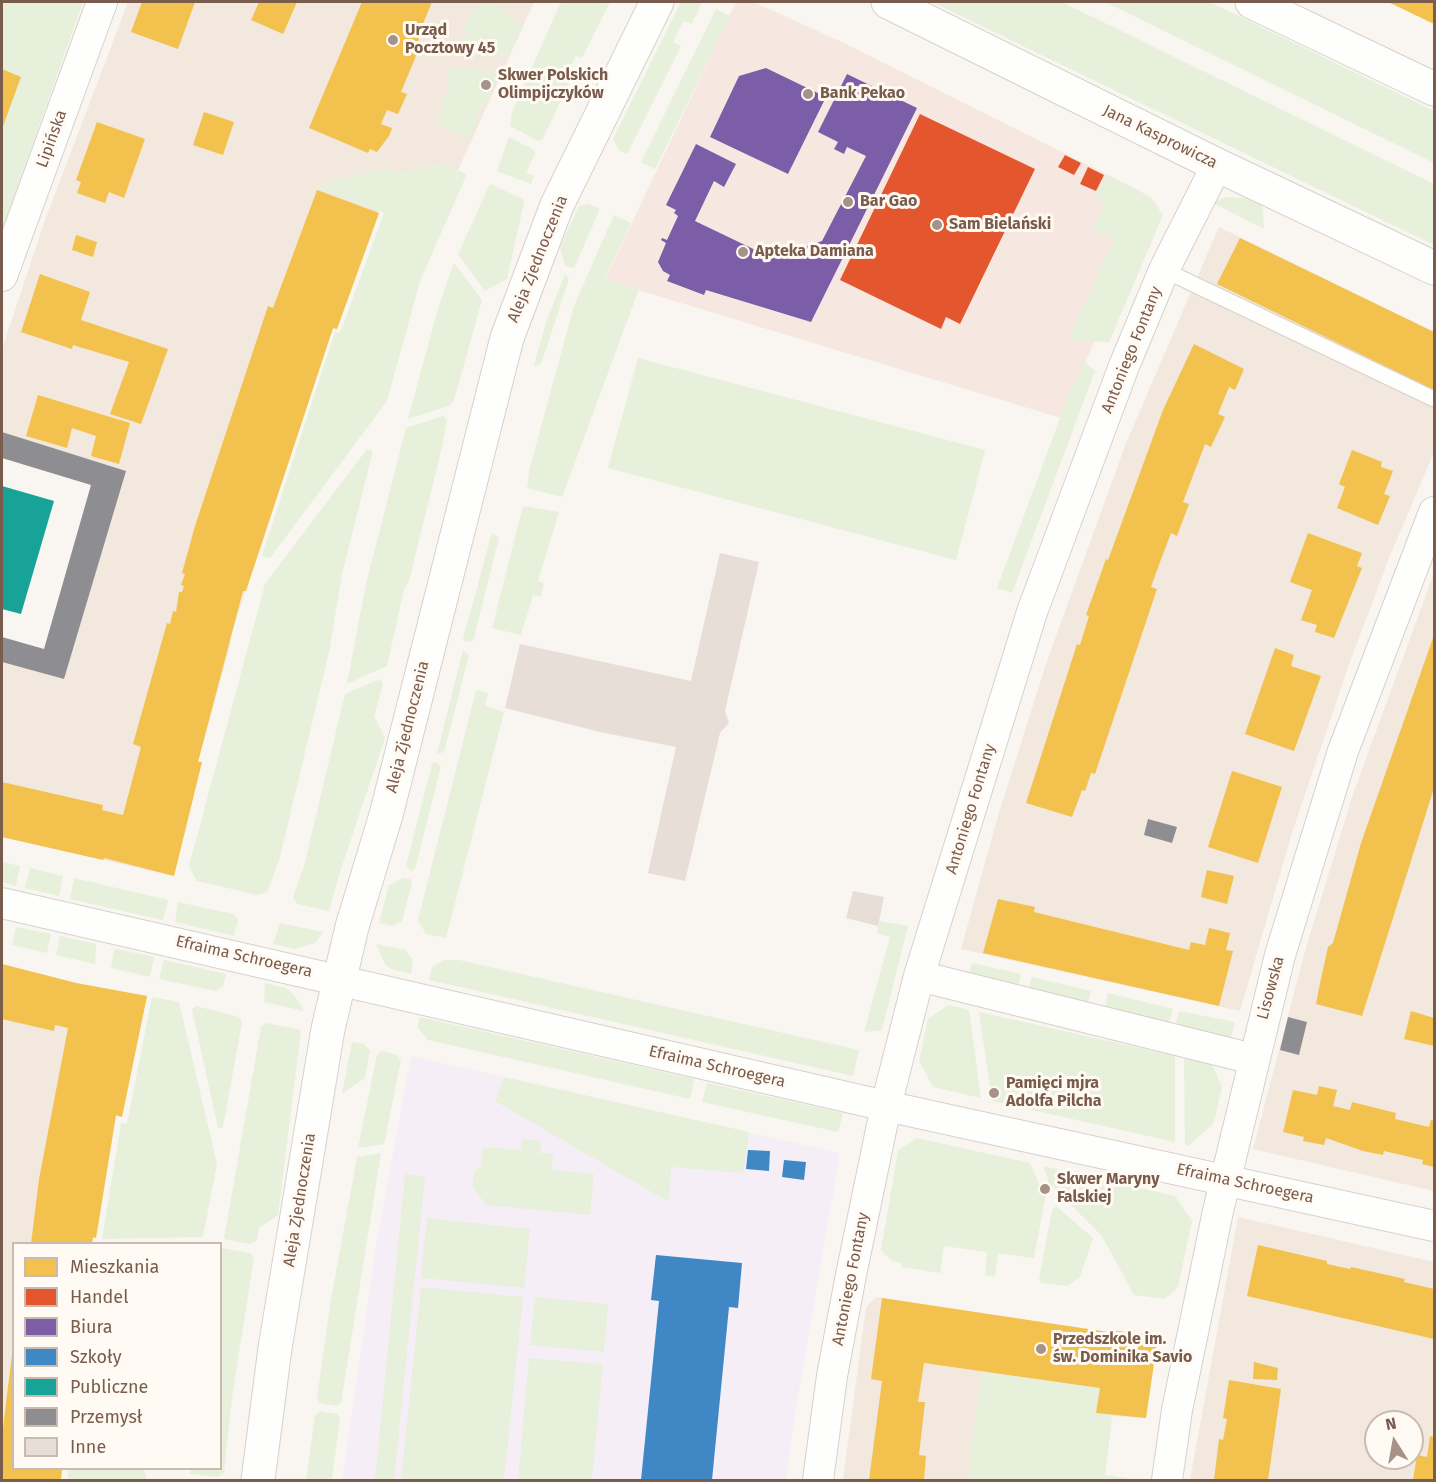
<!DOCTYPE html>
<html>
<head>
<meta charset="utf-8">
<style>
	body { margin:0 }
	#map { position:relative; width:1436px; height:1482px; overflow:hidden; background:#f9f5f0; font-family:"Fira Sans",sans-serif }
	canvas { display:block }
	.frame { position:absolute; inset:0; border:3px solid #7a5c4d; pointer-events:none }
	.legend { position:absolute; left:12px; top:1242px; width:210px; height:228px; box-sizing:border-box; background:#fffaf3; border:2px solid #cabbb1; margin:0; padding:8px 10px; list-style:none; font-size:18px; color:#7a5c4d }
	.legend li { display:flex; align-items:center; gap:12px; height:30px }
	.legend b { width:30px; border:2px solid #cabbb1 }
	.north { position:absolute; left:1364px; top:1410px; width:60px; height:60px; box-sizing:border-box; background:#fffaf3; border:2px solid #cabbb1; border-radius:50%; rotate:349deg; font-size:16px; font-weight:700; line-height:24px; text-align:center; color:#7a5c4d }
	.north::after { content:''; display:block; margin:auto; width:21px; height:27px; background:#a69286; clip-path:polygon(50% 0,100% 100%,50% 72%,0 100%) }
</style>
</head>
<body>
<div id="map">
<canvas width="1436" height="1482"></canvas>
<div class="frame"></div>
<ul class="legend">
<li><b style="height:16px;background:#f2c14e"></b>Mieszkania</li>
<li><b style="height:16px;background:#e4572e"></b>Handel</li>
<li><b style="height:16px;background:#7b5ea7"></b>Biura</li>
<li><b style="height:16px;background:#3f88c5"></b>Szkoły</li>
<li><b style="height:16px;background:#17a398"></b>Publiczne</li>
<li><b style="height:16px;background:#8d8d92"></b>Przemysł</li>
<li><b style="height:16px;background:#e6ded7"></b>Inne</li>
</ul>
<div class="north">N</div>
</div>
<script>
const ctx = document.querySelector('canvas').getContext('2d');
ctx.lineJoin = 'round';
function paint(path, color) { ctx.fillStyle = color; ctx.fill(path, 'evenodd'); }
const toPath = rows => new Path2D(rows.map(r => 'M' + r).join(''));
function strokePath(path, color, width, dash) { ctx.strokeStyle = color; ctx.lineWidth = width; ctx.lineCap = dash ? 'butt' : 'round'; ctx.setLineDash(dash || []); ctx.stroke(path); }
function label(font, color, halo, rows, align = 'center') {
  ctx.font = font + ' "Fira Sans",sans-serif'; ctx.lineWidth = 6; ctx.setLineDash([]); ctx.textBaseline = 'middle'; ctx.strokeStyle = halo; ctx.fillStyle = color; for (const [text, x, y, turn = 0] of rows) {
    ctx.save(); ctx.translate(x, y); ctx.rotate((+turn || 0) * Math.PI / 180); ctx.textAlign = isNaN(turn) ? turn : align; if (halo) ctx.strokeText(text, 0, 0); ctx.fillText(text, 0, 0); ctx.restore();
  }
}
paint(toPath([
	[128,2,534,2,458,170,443,164,399,174,381,169,376,200,379,213,337,329,333,328,229,641,231,642,198,761,202,762,174,876,2,837,2,662,64,679,125,471,2,432,2,349,44,223],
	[1219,227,1434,332,1434,452,1389,558,1348,667,1292,833,1240,1011,961,949,998,816,1046,664,1125,446],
	[1434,573,1434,1191,1253,1149,1305,951,1353,794],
	[2,964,77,983,147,996,122,1117,116,1116,96,1238,93,1238,92,1243,14,1244,14,1468,62,1469,61,1480,2,1480],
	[1238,1217,1434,1262,1434,1480,1190,1480],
	[1376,1422,1412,1422,1412,1458,1376,1458],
	[876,1297,1108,1332,1109,1330,1158,1336,1146,1418,1112,1416,1105,1475,1138,1480,843,1480,866,1307]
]), '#f2e8de');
paint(toPath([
	[736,2,754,2,846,44,1140,191,1150,214,1061,418,605,280]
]), '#f6e8e1');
paint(toPath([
	[411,1056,840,1153,796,1408,786,1480,342,1480,377,1240]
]), '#f6eef6');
paint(toPath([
	[2,2,83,2,2,230],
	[478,2,491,2,496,7,498,4,514,22,517,20,522,25,508,56,472,55,472,51,453,54,458,44,462,45,467,32,464,30,473,10,476,11],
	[561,2,610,2,582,58,576,56,566,75,572,78,542,140,538,141,510,126,512,112],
	[681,2,702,2,692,24,683,21,673,42,681,46,627,154,619,150,613,139],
	[932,2,1062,2,1434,184,1434,245],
	[1105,2,1210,2,1434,111,1434,163],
	[716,9,730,16,655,169,641,162],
	[449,67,479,68,479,71,493,71,493,68,503,67,483,109,480,108,474,120,477,122,469,139,439,126,441,116,444,116,443,97,447,97,450,83,446,83],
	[509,137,534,150,535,154,526,172,534,176,531,184,497,171],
	[443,164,467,174,420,281,387,401,270,558,266,558,262,555,335,332,340,333,384,213,315,187,381,168,399,174],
	[1107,175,1151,197,1163,215,1109,342,1068,340,1114,240,1092,230,1105,203,1095,197],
	[490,184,523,199,524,203,507,279,485,291,458,254],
	[1226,197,1247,198,1262,203,1264,229,1213,203],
	[589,204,600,209,574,268,565,266,560,247,579,206],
	[614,215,631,223,605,279,639,289,562,497,527,488,530,467,574,306],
	[454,263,482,300,454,400,449,406,408,419,439,305],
	[565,274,569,279,541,364,534,366,546,322],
	[638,358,985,450,956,560,608,468],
	[1085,362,1095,371,1012,593,997,588,1072,386],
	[443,416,447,420,442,447,409,581,404,589,387,666,347,684,366,584,406,428],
	[367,449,373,451,342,574,329,652,279,861,267,892,258,895,197,881,189,866,265,584],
	[523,506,559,512,538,581,544,583,541,597,533,595,521,635,492,628],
	[492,533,499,538,473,641,465,642,463,639],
	[463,650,469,655,444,752,437,754],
	[380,679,383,684,374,716,385,738,341,869,329,911,297,904,293,897,304,866,345,694],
	[476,690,488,693,485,706,504,712,446,938,426,934,418,920],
	[434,761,441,766,415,869,411,871,406,866,432,764],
	[2,862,20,866,16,886,2,882],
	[30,868,63,876,59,896,25,888],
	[74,878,168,900,163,920,70,899],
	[403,878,410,879,412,883,402,921,393,926,379,923,389,885],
	[178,902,233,914,238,920,234,936,175,922],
	[879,921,908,926,882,1030,864,1032,890,937,877,934],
	[280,923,323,932,315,943,294,949,273,944],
	[16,927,51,934,47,953,12,945],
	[60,936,96,944,95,964,56,955],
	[376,944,405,950,413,960,411,974,391,969,385,964],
	[117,949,154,957,150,977,111,968,114,950],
	[164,960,226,974,223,986,216,991,159,979],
	[444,960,459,960,859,1050,853,1076,429,980,432,967],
	[972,963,1021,974,1016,993,967,982],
	[1032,977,1091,991,1087,1009,1027,995],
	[265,983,286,988,294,995,304,1011,264,1002],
	[1108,993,1173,1009,1168,1026,1104,1011],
	[152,997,179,1002,217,1164,203,1237,102,1239,121,1123,127,1124],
	[948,1005,969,1010,981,1098,933,1087,919,1061,928,1019],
	[196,1006,239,1017,242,1022,223,1128,218,1128,192,1009],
	[1179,1011,1235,1022,1231,1038,1223,1040,1175,1028],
	[979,1012,1175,1056,1175,1142,992,1101],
	[420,1017,694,1079,690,1099,428,1040,417,1027],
	[266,1023,301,1030,278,1215,259,1228,257,1240,250,1244,224,1239,261,1027],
	[352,1042,364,1044,370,1051,365,1078,342,1094],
	[382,1051,397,1055,401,1060,384,1144,358,1148,377,1055],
	[1184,1058,1212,1064,1222,1087,1214,1123,1188,1146,1185,1145],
	[504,1077,749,1132,743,1173,671,1167,669,1202,495,1101],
	[707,1083,843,1113,838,1132,702,1102],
	[917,1138,1030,1163,1041,1188,1046,1193,1034,1258,998,1253,995,1277,985,1275,987,1252,944,1246,940,1273,901,1267,902,1263,892,1261,881,1250,898,1150],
	[522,1139,541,1141,540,1153,553,1154,552,1170,594,1174,590,1215,486,1205,473,1187,474,1171,481,1167,483,1147,521,1150],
	[381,1153,341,1403,337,1406,320,1403,317,1399,330,1305,357,1157],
	[1043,1166,1175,1196,1192,1221,1178,1287,1165,1299,1134,1295,1102,1236,1049,1183],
	[405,1174,425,1177,394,1480,375,1480],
	[1056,1206,1093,1238,1080,1277,1067,1286,1041,1283,1039,1280,1052,1210],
	[427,1218,530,1229,524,1288,421,1278],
	[222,1248,250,1253,254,1258,232,1397,224,1473,218,1477,190,1474,191,1469,220,1468],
	[421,1287,523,1297,504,1480,401,1480],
	[535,1297,608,1304,604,1352,530,1345],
	[529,1358,603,1364,592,1480,518,1480],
	[981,1372,1100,1388,1096,1413,1112,1415,1105,1475,1138,1480,968,1480],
	[320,1411,337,1414,340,1418,332,1480,306,1480,315,1416],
	[69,1468,144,1469,147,1480,67,1480]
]), '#e7f0db');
paint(toPath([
	[142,2,195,2,178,49,131,32],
	[259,2,297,2,283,34,251,20],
	[362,2,432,2,420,31,416,56,401,92,407,94,398,114,387,110,381,124,392,128,389,136,377,152,370,149,368,153,309,128],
	[1388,2,1434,2,1434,24],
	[2,69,21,77,2,129],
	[204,112,234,122,223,155,193,145],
	[97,122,145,139,124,198,109,192,105,203,77,193,81,182,76,180],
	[317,190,379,213,337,329,333,328,246,591,243,591,198,762,202,762,174,876,104,858,103,860,2,837,2,782,103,805,102,810,123,815,141,747,133,744,167,623,170,624,173,611,176,612,179,592,182,592,184,586,181,585,185,574,182,573,195,526,268,306,273,308],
	[76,235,97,242,93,257,72,250],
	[1240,238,1434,332,1434,390,1217,284],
	[40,274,90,292,81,320,168,349,141,424,110,414,129,362,73,345,72,349,21,332],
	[1194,344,1244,369,1235,390,1229,387,1218,414,1225,417,1211,447,1205,444,1183,502,1189,504,1177,536,1171,533,1160,562,1151,587,1157,589,1095,774,1091,773,1085,791,1082,790,1072,817,1026,803,1077,644,1080,645,1089,616,1086,615,1106,559,1108,560,1163,410],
	[38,395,130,423,119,464,91,456,96,436,72,428,67,448,26,436],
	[1352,450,1382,462,1381,467,1393,471,1384,494,1390,496,1378,525,1337,508,1345,487,1339,484],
	[1308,533,1362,553,1357,566,1362,568,1334,638,1315,632,1317,625,1301,620,1312,590,1290,582],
	[1434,635,1434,788,1362,1016,1316,1004,1319,988,1328,947,1333,943,1361,843],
	[1275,648,1294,655,1291,666,1321,676,1294,751,1245,734],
	[1232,771,1282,787,1258,863,1208,847],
	[1207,870,1234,876,1227,904,1201,897],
	[998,899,1035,907,1034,912,1189,950,1191,942,1205,945,1209,928,1230,933,1226,950,1233,951,1219,1006,983,953],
	[2,964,76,983,147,996,122,1117,116,1115,96,1238,93,1237,92,1244,31,1244,39,1179,68,1028,55,1025,54,1031,2,1019],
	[1411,1011,1434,1018,1434,1046,1404,1039],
	[1319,1086,1337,1090,1333,1106,1350,1110,1352,1102,1396,1113,1395,1119,1429,1127,1431,1120,1434,1121,1434,1167,1422,1164,1423,1160,1384,1151,1383,1155,1363,1151,1326,1138,1324,1145,1303,1141,1304,1137,1283,1132,1293,1090,1317,1095],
	[1258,1245,1327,1261,1327,1264,1350,1269,1351,1267,1405,1279,1404,1282,1434,1289,1434,1339,1247,1296],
	[882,1298,1108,1332,1109,1330,1158,1336,1146,1418,1096,1413,1100,1388,924,1363,918,1402,925,1402,919,1455,926,1456,924,1480,869,1480,882,1381,871,1379],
	[12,1354,14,1468,62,1468,61,1480,2,1480,2,1436],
	[1254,1362,1278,1368,1277,1380,1253,1379],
	[1229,1380,1281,1389,1268,1480,1214,1480,1219,1439,1223,1440,1227,1419,1223,1418],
	[1430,1436,1434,1437,1434,1480,1413,1480,1417,1455,1427,1457]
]), '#f2c14e');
paint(toPath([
	[920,114,1035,169,960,324,946,317,941,329,840,280],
	[1065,155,1081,163,1074,175,1058,167],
	[1088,167,1104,175,1096,191,1080,184]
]), '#e4572e');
paint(toPath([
	[766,68,826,97,788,174,710,137,739,76],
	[847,74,917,108,811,322,706,290,704,295,667,281,670,275,663,271,658,262,666,243,661,240,662,238,667,240,678,216,674,213,676,210,666,205,696,144,736,164,724,187,714,181,695,221,772,258,822,241,866,156,847,147,844,154,834,149,838,142,818,132]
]), '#7b5ea7');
paint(toPath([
	[748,1150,770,1151,769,1171,746,1169],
	[784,1160,806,1162,804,1180,782,1177],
	[656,1255,742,1263,738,1308,729,1307,712,1480,641,1480,659,1301,651,1300]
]), '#3f88c5');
paint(toPath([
	[2,486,54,501,21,614,2,609]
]), '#17a398');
paint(toPath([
	[2,432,126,471,64,679,2,662,2,637,44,649,91,485,2,458],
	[1148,819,1177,827,1172,843,1144,835],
	[1288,1017,1307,1022,1299,1055,1280,1050]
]), '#8d8d92');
paint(toPath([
	[720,553,759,562,725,711,729,723,720,733,685,881,648,873,676,747,600,732,505,708,520,644,691,681],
	[853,891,884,897,878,926,846,918]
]), '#e6ded7');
const service = toPath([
	[1164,270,1434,399]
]);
const minor = toPath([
	[2,276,102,2],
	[2,903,886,1106,1434,1226],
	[919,976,1253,1059],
	[818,1480,832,1376,851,1275,886,1106,919,976,1032,612,1124,366,1164,270,1217,165],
	[1167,1480,1177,1410,1218,1211,1280,955,1343,751,1434,512]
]);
const tertiary = toPath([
	[888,2,1217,165,1434,268],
	[1252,2,1434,89],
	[258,1480,275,1348,328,1029,352,927,386,815,507,338,557,205,657,2]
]);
strokePath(service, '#d7d1cb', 17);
strokePath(minor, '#d7d1cb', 32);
strokePath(tertiary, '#d7d1cb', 35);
strokePath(service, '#fefefd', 15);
strokePath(minor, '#fefefd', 30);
strokePath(tertiary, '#fefefd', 33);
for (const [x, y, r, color] of [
	[393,40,6,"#a69286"],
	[486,85,6,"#a69286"],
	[808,94,6,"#a69286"],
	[848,202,6,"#a69286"],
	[937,225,6,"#a69286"],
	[743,252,6,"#a69286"],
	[994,1093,6,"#a69286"],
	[1045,1189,6,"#a69286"],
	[1041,1349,6,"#a69286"]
]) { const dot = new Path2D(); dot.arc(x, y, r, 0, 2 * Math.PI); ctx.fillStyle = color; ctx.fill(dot); strokePath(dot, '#fffaf3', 2); }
label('bold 16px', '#7a5c4d', '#fffaf3', [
	["Urząd",405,31],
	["Pocztowy 45",405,49],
	["Skwer Polskich",498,76],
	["Olimpijczyków",498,94],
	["Bank Pekao",820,94],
	["Bar Gao",860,202],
	["Sam Bielański",949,225],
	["Apteka Damiana",755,252],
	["Pamięci mjra",1006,1084],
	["Adolfa Pilcha",1006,1102],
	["Skwer Maryny",1057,1180],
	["Falskiej",1057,1198],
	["Przedszkole im.",1053,1340],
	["św. Dominika Savio",1053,1358]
], 'left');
label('16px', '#7a5c4d', '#fffaf3', [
	["Jana Kasprowicza",1160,137,26],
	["Lipińska",52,139,-70],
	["Aleja Zjednoczenia",538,259,-68],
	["Antoniego Fontany",1132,350,-68],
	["Aleja Zjednoczenia",408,727,-76],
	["Antoniego Fontany",971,809,-73],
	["Efraima Schroegera",244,957,13],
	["Lisowska",1271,988,-75],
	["Efraima Schroegera",717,1067,13],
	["Efraima Schroegera",1245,1184,12],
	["Aleja Zjednoczenia",300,1200,-81],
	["Antoniego Fontany",851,1279,-79]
]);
</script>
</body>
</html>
